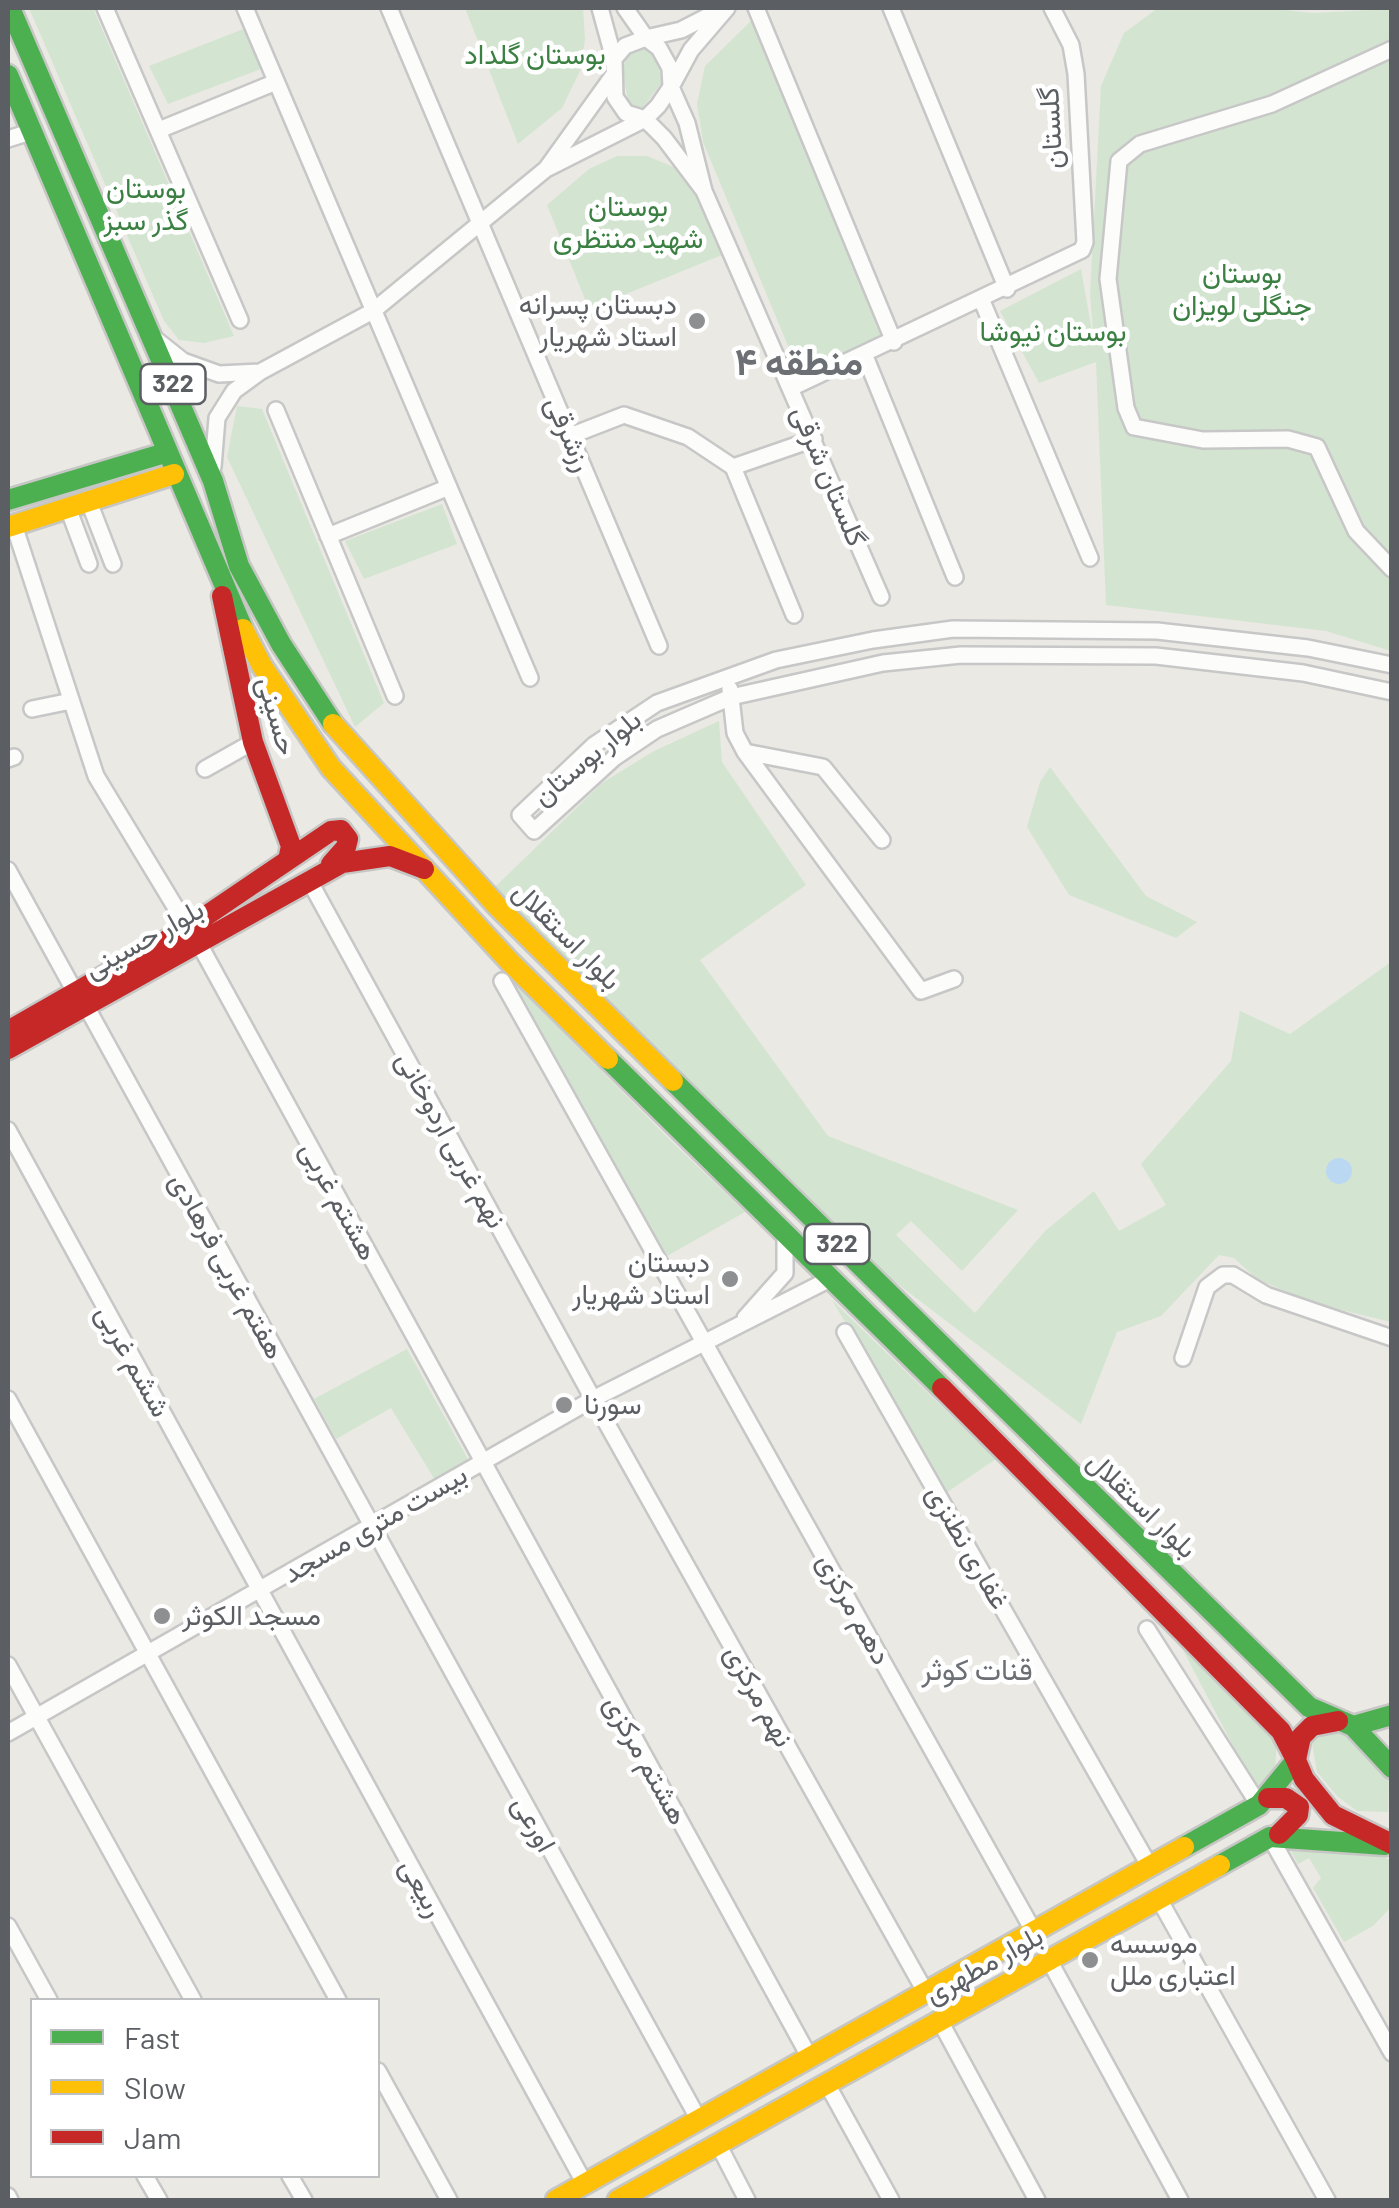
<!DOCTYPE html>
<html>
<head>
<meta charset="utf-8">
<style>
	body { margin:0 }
	#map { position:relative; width:1399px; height:2208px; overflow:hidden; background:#eae9e4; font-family:Barlow,sans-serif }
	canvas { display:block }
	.frame { position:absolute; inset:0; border:10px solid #5b5e62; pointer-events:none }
	.legend { position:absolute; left:30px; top:1998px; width:350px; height:180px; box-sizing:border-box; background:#fff; border:2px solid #bdbfc0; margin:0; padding:12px 18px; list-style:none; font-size:30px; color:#5b5e62 }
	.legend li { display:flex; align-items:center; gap:20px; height:50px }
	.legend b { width:50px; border:2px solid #bdbfc0 }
</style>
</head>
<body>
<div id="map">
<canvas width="1399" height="2208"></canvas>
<div class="frame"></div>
<ul class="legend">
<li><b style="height:12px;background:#4caf50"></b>Fast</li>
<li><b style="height:12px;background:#ffc107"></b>Slow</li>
<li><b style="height:12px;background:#c62828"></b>Jam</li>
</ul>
</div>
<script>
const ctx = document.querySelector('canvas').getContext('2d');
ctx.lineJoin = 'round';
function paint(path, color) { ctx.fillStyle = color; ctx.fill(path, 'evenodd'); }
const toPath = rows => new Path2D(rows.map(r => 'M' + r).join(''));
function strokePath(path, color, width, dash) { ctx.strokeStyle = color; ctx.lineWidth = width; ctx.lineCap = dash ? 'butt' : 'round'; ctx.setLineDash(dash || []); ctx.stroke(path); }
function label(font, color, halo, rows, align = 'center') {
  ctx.font = font + ' Barlow,Vazirmatn,sans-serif'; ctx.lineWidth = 9; ctx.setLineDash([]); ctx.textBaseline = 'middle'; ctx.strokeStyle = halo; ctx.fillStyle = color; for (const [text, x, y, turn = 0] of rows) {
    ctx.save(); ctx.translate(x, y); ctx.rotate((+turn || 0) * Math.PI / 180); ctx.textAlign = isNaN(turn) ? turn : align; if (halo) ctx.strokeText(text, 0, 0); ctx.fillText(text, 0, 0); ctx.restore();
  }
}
paint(toPath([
	[29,8,93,8,234,336,204,343,179,340,164,321],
	[465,8,583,8,585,40,580,71,562,108,518,144],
	[1158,8,1267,8,1312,13,1391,9,1391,651,1326,631,1106,605,1096,362,1039,383,1000,311,1081,269,1094,342,1090,295,1101,86,1124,33],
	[753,19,883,342,801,377,703,142,697,104,705,66],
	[246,28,261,69,168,104,149,66],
	[640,47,650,51,658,64,662,82,641,110,629,106,622,69,629,54],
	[617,156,647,156,676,168,697,190,722,255,589,309,547,205,589,169],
	[237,406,262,409,384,703,355,727,227,457],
	[442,504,457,544,364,579,345,541],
	[719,721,722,762,806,885,700,960,828,1136,1018,1210,962,1271,911,1221,896,1235,975,1313,1045,1231,1094,1191,1119,1231,1166,1205,1141,1164,1231,1061,1240,1011,1290,1034,1391,962,1391,1322,1321,1305,1258,1280,1234,1258,1219,1255,1161,1316,1117,1332,1081,1424,873,1265,494,888,602,783,654,751],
	[1050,767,1146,896,1197,922,1176,938,1069,895,1027,827,1040,782],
	[509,978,672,1142,745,1212,667,1256],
	[832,1300,996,1459,946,1493],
	[407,1349,469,1461,435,1480,391,1408,336,1439,314,1399],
	[1171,1627,1277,1733,1275,1775,1261,1789,1254,1786],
	[1332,1731,1353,1739,1389,1776,1388,1812,1357,1811,1337,1796,1317,1772,1312,1743,1317,1736],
	[1289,1847,1372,1853,1391,1860,1391,1907,1373,1926,1344,1942,1313,1888,1321,1878,1309,1858,1298,1864]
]), '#d3e5d1');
paint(toPath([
	'1326 1171a13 13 0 1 1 26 0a13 13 0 1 1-26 0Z'
]), '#bbd8f2');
const street = toPath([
	[105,8,240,320],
	[245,8,530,678],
	[389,8,659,646],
	[600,8,614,59],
	[625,8,646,38,681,30,720,10],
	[756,8,894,342],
	[891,8,1007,289],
	[1392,49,1272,104,1140,144,1119,161,1108,279,1126,408,1134,427,1203,440,1288,439,1317,447,1356,531,1392,569],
	[612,77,546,169,645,119,658,106,671,87,670,68,659,48,646,38,625,46,614,59,615,97,626,113,645,119,664,138,704,191,687,123,671,87,691,50,727,8],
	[159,130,276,82],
	[8,139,33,131],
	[704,191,881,597],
	[982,301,1090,558],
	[154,338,183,361,219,374,260,372],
	[865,356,955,577],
	[791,388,1082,250,1085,242,1076,74,1071,45,1052,8],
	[276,410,395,696],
	[570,436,624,415,688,437,733,467,814,439],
	[213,467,217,418,234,391,260,372,373,311,546,169],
	[733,467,794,615],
	[89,502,113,564],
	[68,508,89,564],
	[14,525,96,776,188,928],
	[328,536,449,487],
	[1392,665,1308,648,1157,631,953,629,873,640,776,660,657,703,594,745,520,815,534,831,614,758,657,729,731,697,883,663,961,655,1156,656,1303,673,1392,692],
	[730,689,735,733,745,752,921,991,954,979],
	[32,709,71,701],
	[745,752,823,767,882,840],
	[8,759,14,757],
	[205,769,253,742],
	[8,870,75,992],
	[309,880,593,1399,926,1993],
	[197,940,810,2058],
	[502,981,1034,1932],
	[85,1004,699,2120],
	[8,1130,585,2184],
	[745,1318,785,1273,785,1235],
	[845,1332,1150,1867],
	[1183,1358,1207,1287,1223,1275,1233,1275,1266,1295,1392,1338],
	[8,1399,338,2000],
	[1147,1629,1259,1805],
	[8,1665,193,2000],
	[8,1733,593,1399,830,1279],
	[1270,1837,1392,2053],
	[1159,1899,1327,2200],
	[8,1926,49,2000],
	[1049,1960,1180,2200],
	[940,2021,1037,2200],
	[378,2071,449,2200],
	[827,2084,891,2200],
	[718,2144,747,2200],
	[145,2176,159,2200],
	[290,2176,304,2200],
	[8,2196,10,2200]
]);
const fast = toPath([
	[10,8,213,481,239,566,281,644,333,724],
	[8,75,243,629],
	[8,500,165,453],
	[608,1059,942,1388],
	[673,1081,1309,1707,1353,1726,1392,1768],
	[1353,1726,1392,1715],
	[1184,1847,1259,1805,1296,1760],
	[1220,1865,1270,1837,1385,1845]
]);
const slow = toPath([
	[8,527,174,474],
	[243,629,262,666,331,768,510,962,608,1059],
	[333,724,497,906,673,1081],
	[556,2200,1184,1847],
	[618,2200,1220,1865]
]);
const jam = toPath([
	[222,596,253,742,291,846,288,860],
	[8,1031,188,928,331,831,341,830,348,839,346,847,331,864],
	[8,1049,342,863,390,856,424,869],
	[942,1388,1281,1731,1296,1760],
	[1338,1721,1312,1726,1301,1737,1296,1760,1304,1779,1333,1815,1392,1844],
	[1268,1798,1286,1798,1299,1807,1298,1815,1279,1834]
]);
strokePath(street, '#c7c7c7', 20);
strokePath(fast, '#c6c6c4', 25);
strokePath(slow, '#c6c6c4', 25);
strokePath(jam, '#c6c6c4', 25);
strokePath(street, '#fcfcfb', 15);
strokePath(fast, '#4caf50', 20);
strokePath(slow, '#ffc107', 20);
strokePath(jam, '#c62828', 20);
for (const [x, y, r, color] of [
	[697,321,10,"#8d8f90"],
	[730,1279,10,"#8d8f90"],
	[564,1405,10,"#8d8f90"],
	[162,1616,10,"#8d8f90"],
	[1090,1960,10,"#8d8f90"]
]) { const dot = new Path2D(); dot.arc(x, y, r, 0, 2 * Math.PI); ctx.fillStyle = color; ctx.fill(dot); strokePath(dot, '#fff', 4); }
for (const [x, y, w] of [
	[173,384,65],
	[837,1244,65]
]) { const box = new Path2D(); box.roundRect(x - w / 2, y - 20, w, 40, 8); ctx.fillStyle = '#fff'; ctx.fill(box); strokePath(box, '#5b5e62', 2.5); }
label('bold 25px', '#5b5e62', null, [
	["322",173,384],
	["322",837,1244]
]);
label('28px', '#3b8042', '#fff', [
	["بوستان گلداد",535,55],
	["بوستان",146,189],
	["گذر سبز",146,221],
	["بوستان",628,207],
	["شهید منتظری",628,239],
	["بوستان",1242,274],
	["جنگلی لویزان",1242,306],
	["بوستان نیوشا",1053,332]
]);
label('28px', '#5b5e62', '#fff', [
	["گلستان",1051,128,-93],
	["رزشرقی",569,434,67],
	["گلستان شرقی",829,476,67],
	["حسینی",277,716,74],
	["بلوار بوستان",587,758,-40],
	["بلوار استقلال",567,936,45],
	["بلوار حسینی",144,939,-29],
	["نهم غربی اردوخانی",451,1140,61],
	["هشتم غربی",339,1201,61],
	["هفتم غربی فرهادی",227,1266,61],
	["ششم غربی",133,1361,61],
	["بلوار استقلال",1142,1505,44],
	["بیست متری مسجد",375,1524,-30],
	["غفاری نطنزی",968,1547,60],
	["دهم مرکزی",854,1609,61],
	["نهم مرکزی",759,1696,61],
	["هشتم مرکزی",646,1760,61],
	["اورعی",534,1824,61],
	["ربیعی",422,1888,61],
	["بلوار مطهری",984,1965,-29]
]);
label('28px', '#5b5e62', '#fff', [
	["دبستان پسرانه",677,305,"right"],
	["استاد شهريار",677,337,"right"],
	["دبستان",710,1263,"right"],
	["استاد شهریار",710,1295,"right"],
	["سورنا",584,1405],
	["مسجد الکوثر",182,1616],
	["موسسه",1110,1944],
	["اعتباری ملل",1110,1976]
], 'left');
label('30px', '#6c6f74', '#fff', [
	["قنات کوثر",977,1670]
]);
label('bold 38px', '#6c6f74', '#fff', [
	["منطقه ۴",799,362]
]);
</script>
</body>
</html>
